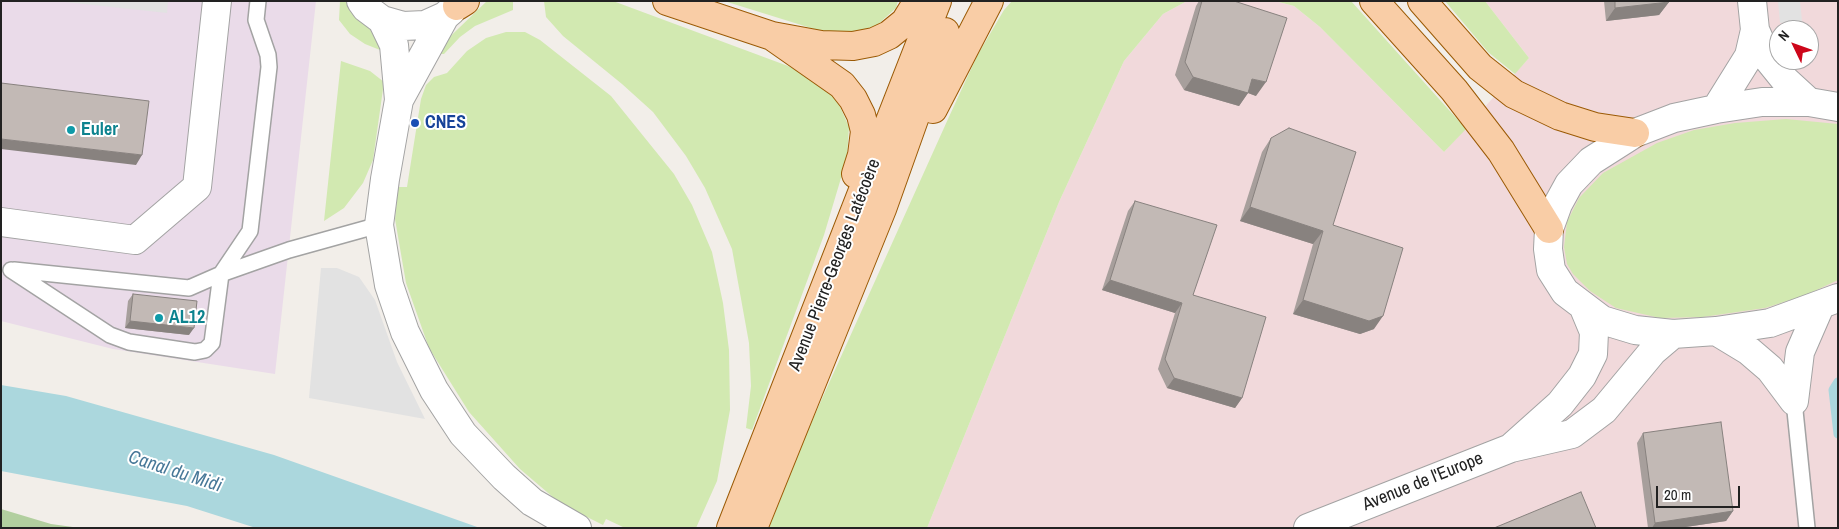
<!DOCTYPE html>
<html>
<head>
<meta charset="utf-8">
<style>
	body { margin:0 }
	#map { position:relative; width:1839px; height:529px; overflow:hidden; background:#f2eee9; font-family:"Archivo Narrow",sans-serif }
	canvas { display:block }
	.frame { position:absolute; inset:0; border:2px solid #222; pointer-events:none }
	.north { position:absolute; left:1769px; top:20px; width:50px; height:50px; box-sizing:border-box; background:#fff; border:1px solid #a7a7a7; border-radius:50%; rotate:312deg; font-size:14px; font-weight:700; line-height:20px; text-align:center; color:#222 }
	.north::after { content:''; display:block; margin:auto; width:18px; height:22px; background:#cd061a; clip-path:polygon(50% 0,100% 100%,50% 72%,0 100%) }
	.scale { position:absolute; left:1656px; top:486px; width:84px; height:22px; box-sizing:border-box; border:2px solid #222; border-top:0; padding-left:6px; font-size:15px; line-height:18px; white-space:nowrap; color:#222; -webkit-text-stroke:4px #fff; paint-order:stroke }
</style>
</head>
<body>
<div id="map">
<canvas width="1839" height="529"></canvas>
<div class="frame"></div>
<div class="north">N</div>
<div class="scale">20 m</div>
</div>
<script>
const ctx = document.querySelector('canvas').getContext('2d');
ctx.lineJoin = 'round';
function paint(path, color) { ctx.fillStyle = color; ctx.fill(path, 'evenodd'); }
const toPath = rows => new Path2D(rows.map(r => 'M' + r).join(''));
function strokePath(path, color, width, dash) { ctx.strokeStyle = color; ctx.lineWidth = width; ctx.lineCap = dash ? 'butt' : 'round'; ctx.setLineDash(dash || []); ctx.stroke(path); }
function label(font, color, halo, rows, align = 'center') {
  ctx.font = font + ' "Archivo Narrow",sans-serif'; ctx.lineWidth = 4; ctx.setLineDash([]); ctx.textBaseline = 'middle'; ctx.strokeStyle = halo; ctx.fillStyle = color; for (const [text, x, y, turn = 0] of rows) {
    ctx.save(); ctx.translate(x, y); ctx.rotate((+turn || 0) * Math.PI / 180); ctx.textAlign = isNaN(turn) ? turn : align; if (halo) ctx.strokeText(text, 0, 0); ctx.fillText(text, 0, 0); ctx.restore();
  }
}
paint(toPath([
	[1187,1,1275,1,1294,6,1320,27,1444,152,1529,58,1485,1,1838,1,1838,528,927,528,1059,202,1124,61,1163,14],
	[1779,30,1809,30,1809,60,1779,60]
]), '#f1d9db');
paint(toPath([
	[1,1,316,1,275,374,113,349,1,321]
]), '#eadbe9');
paint(toPath([
	[340,1,349,1,374,29,385,52,365,44,350,34,339,20],
	[487,1,513,1,513,10,475,26,460,37,444,54,432,54],
	[544,1,613,1,788,66,817,80,837,100,849,127,847,158,824,235,752,430,746,428,751,386,749,343,732,249,705,188,686,156,653,112,622,84,563,36,546,17],
	[724,1,898,1,896,8,876,26,859,34,827,33],
	[1012,1,1187,1,1163,14,1124,61,1059,202,927,528,769,528,807,432,948,119,977,56,1004,10],
	[1275,1,1351,1,1466,129,1444,152,1320,27,1294,6],
	[1445,1,1485,1,1529,58,1515,74,1488,52],
	[506,32,525,32,540,40,611,96,674,174,692,205,712,252,723,303,729,350,730,410,717,481,696,528,625,528,606,519,603,525,561,504,520,469,469,412,429,348,406,283,395,219,398,187,407,187,421,99,426,85,434,77,447,73,467,51,486,38],
	[341,61,370,71,384,82,373,160,363,183,344,208,324,221],
	[1786,119,1838,124,1838,280,1806,295,1765,308,1703,317,1660,318,1616,308,1590,291,1573,274,1567,264,1564,247,1567,222,1579,198,1603,173,1657,143,1694,130,1735,123]
]), '#d2e9b1');
paint(toPath([
	[1,509,51,524,80,528,1,528]
]), '#b2cf9f');
paint(toPath([
	[56,1,168,1,167,13],
	[1778,1,1800,1,1802,21,1780,23],
	[321,268,337,268,359,277,375,300,397,362,425,419,309,398]
]), '#e2e2e2');
paint(toPath([
	[1,385,66,396,274,455,480,528,256,528,187,506,1,471]
]), '#abd7dd');
strokePath(toPath([
	[1838,382,1833,390,1838,434]
]), '#abd7dd', 9);
const service = toPath([
	[11,270,110,335,129,342,195,352,205,350,212,343,221,274,250,231,269,67,268,55,256,20,258,1],
	[14,270,189,288,221,274,289,250,379,225],
	[1794,401,1807,528]
]);
const minor = toPath([
	[361,1,366,8,382,20,403,26,425,25,445,16,452,10],
	[445,16,399,100,385,179,379,225,389,285,405,332,434,390,463,434,504,477,532,502,577,528],
	[382,20,394,45,399,100],
	[1755,30,1768,59,1785,80,1809,102],
	[1838,107,1809,102,1762,102,1716,109,1674,118,1635,133,1591,161,1569,184,1558,204,1549,229,1548,249,1551,270,1565,292,1602,320,1635,330,1673,334,1716,331,1770,323,1838,298],
	[1716,109,1749,56,1755,30,1752,1],
	[1,222,135,240,197,187,217,1],
	[1716,331,1749,351,1770,369,1794,401],
	[1794,401,1800,352,1820,306],
	[1513,446,1560,404,1582,376,1593,354,1594,332,1584,308],
	[1308,528,1511,448,1572,434,1604,410,1653,351,1673,334]
]);
const primary = toPath([
	[667,1,772,36,821,45,853,46,874,42,889,35,905,22,918,1],
	[1374,1,1454,90,1501,151,1549,229],
	[1422,1,1480,67,1514,94,1560,116,1595,127,1635,133],
	[457,6,465,1],
	[772,36,842,85,853,99,861,115,865,131,862,155,856,174],
	[933,109,989,1],
	[731,528,937,1],
	[753,528,882,209,945,32]
]);
strokePath(service, '#a3a3a3', 18);
strokePath(minor, '#a3a3a3', 30);
strokePath(primary, '#9b5a05', 30);
strokePath(service, '#fff', 15);
strokePath(minor, '#fff', 28);
strokePath(primary, '#f9cda6', 28);
paint(toPath([
	[1199,1,1234,1,1256,96,1248,93,1239,106,1184,90,1175,75,1196,6],
	[1604,1,1669,1,1669,2,1659,15,1606,21],
	[1271,138,1333,225,1374,329,1360,334,1293,314,1313,244,1240,221,1262,152],
	[1135,201,1193,295,1242,398,1235,408,1167,388,1158,369,1175,313,1102,290,1128,211],
	[133,294,189,335,125,328,128,301],
	[1643,433,1733,511,1726,521,1679,528,1648,528,1637,443]
]), '#a79f9c');
paint(toPath([
	[1669,2,1659,15,1606,21,1615,8],
	[1193,77,1252,79,1266,82,1256,96,1248,93,1239,106,1184,90],
	[1,139,142,155,136,165,1,149],
	[1250,207,1323,231,1313,244,1240,221],
	[1110,280,1182,303,1175,313,1102,290],
	[1303,300,1383,316,1374,329,1360,334,1293,314],
	[130,321,194,328,189,335,125,328],
	[1174,378,1242,398,1235,408,1167,388],
	[1733,511,1726,521,1679,528,1652,528,1655,523]
]), '#88827f');
const building = toPath([
	[1202,1,1234,1,1287,18,1266,82,1252,79,1248,93,1193,77,1185,62,1202,1],
	[1615,1,1669,1,1669,2,1615,8,1615,1],
	[1,83,149,101,142,155,1,139,1,83],
	[1289,128,1356,152,1333,225,1403,248,1383,316,1369,321,1303,300,1323,231,1250,207,1271,138,1289,128],
	[1135,201,1217,225,1193,295,1266,317,1242,398,1174,378,1165,359,1182,303,1110,280,1135,201],
	[133,294,197,301,194,328,130,321,133,294],
	[1721,422,1733,511,1655,523,1643,433,1721,422],
	[1581,492,1596,528,1494,528,1581,492]
]);
paint(building, '#c2b9b5');
strokePath(building, '#88827f', 1);
for (const [x, y, r, color] of [
	[415,123,5,"#1a4fb4"],
	[71,130,5,"#0f9aa8"],
	[159,318,5,"#0f9aa8"]
]) { const dot = new Path2D(); dot.arc(x, y, r, 0, 2 * Math.PI); ctx.fillStyle = color; ctx.fill(dot); strokePath(dot, '#fff', 2); }
label('bold 18px', '#164399', '#fff', [
	["CNES",425,123]
], 'left');
label('bold 18px', '#0d838f', '#fff', [
	["Euler",81,130],
	["AL12",169,318]
], 'left');
label('18px', '#222', '#fff', [
	["Avenue Pierre-Georges Latécoère",835,265,-69],
	["Avenue de l'Europe",1423,482,-22]
]);
label('italic 19px', '#477898', '#fff', [
	["Canal du Midi",175,472,18]
]);
</script>
</body>
</html>
